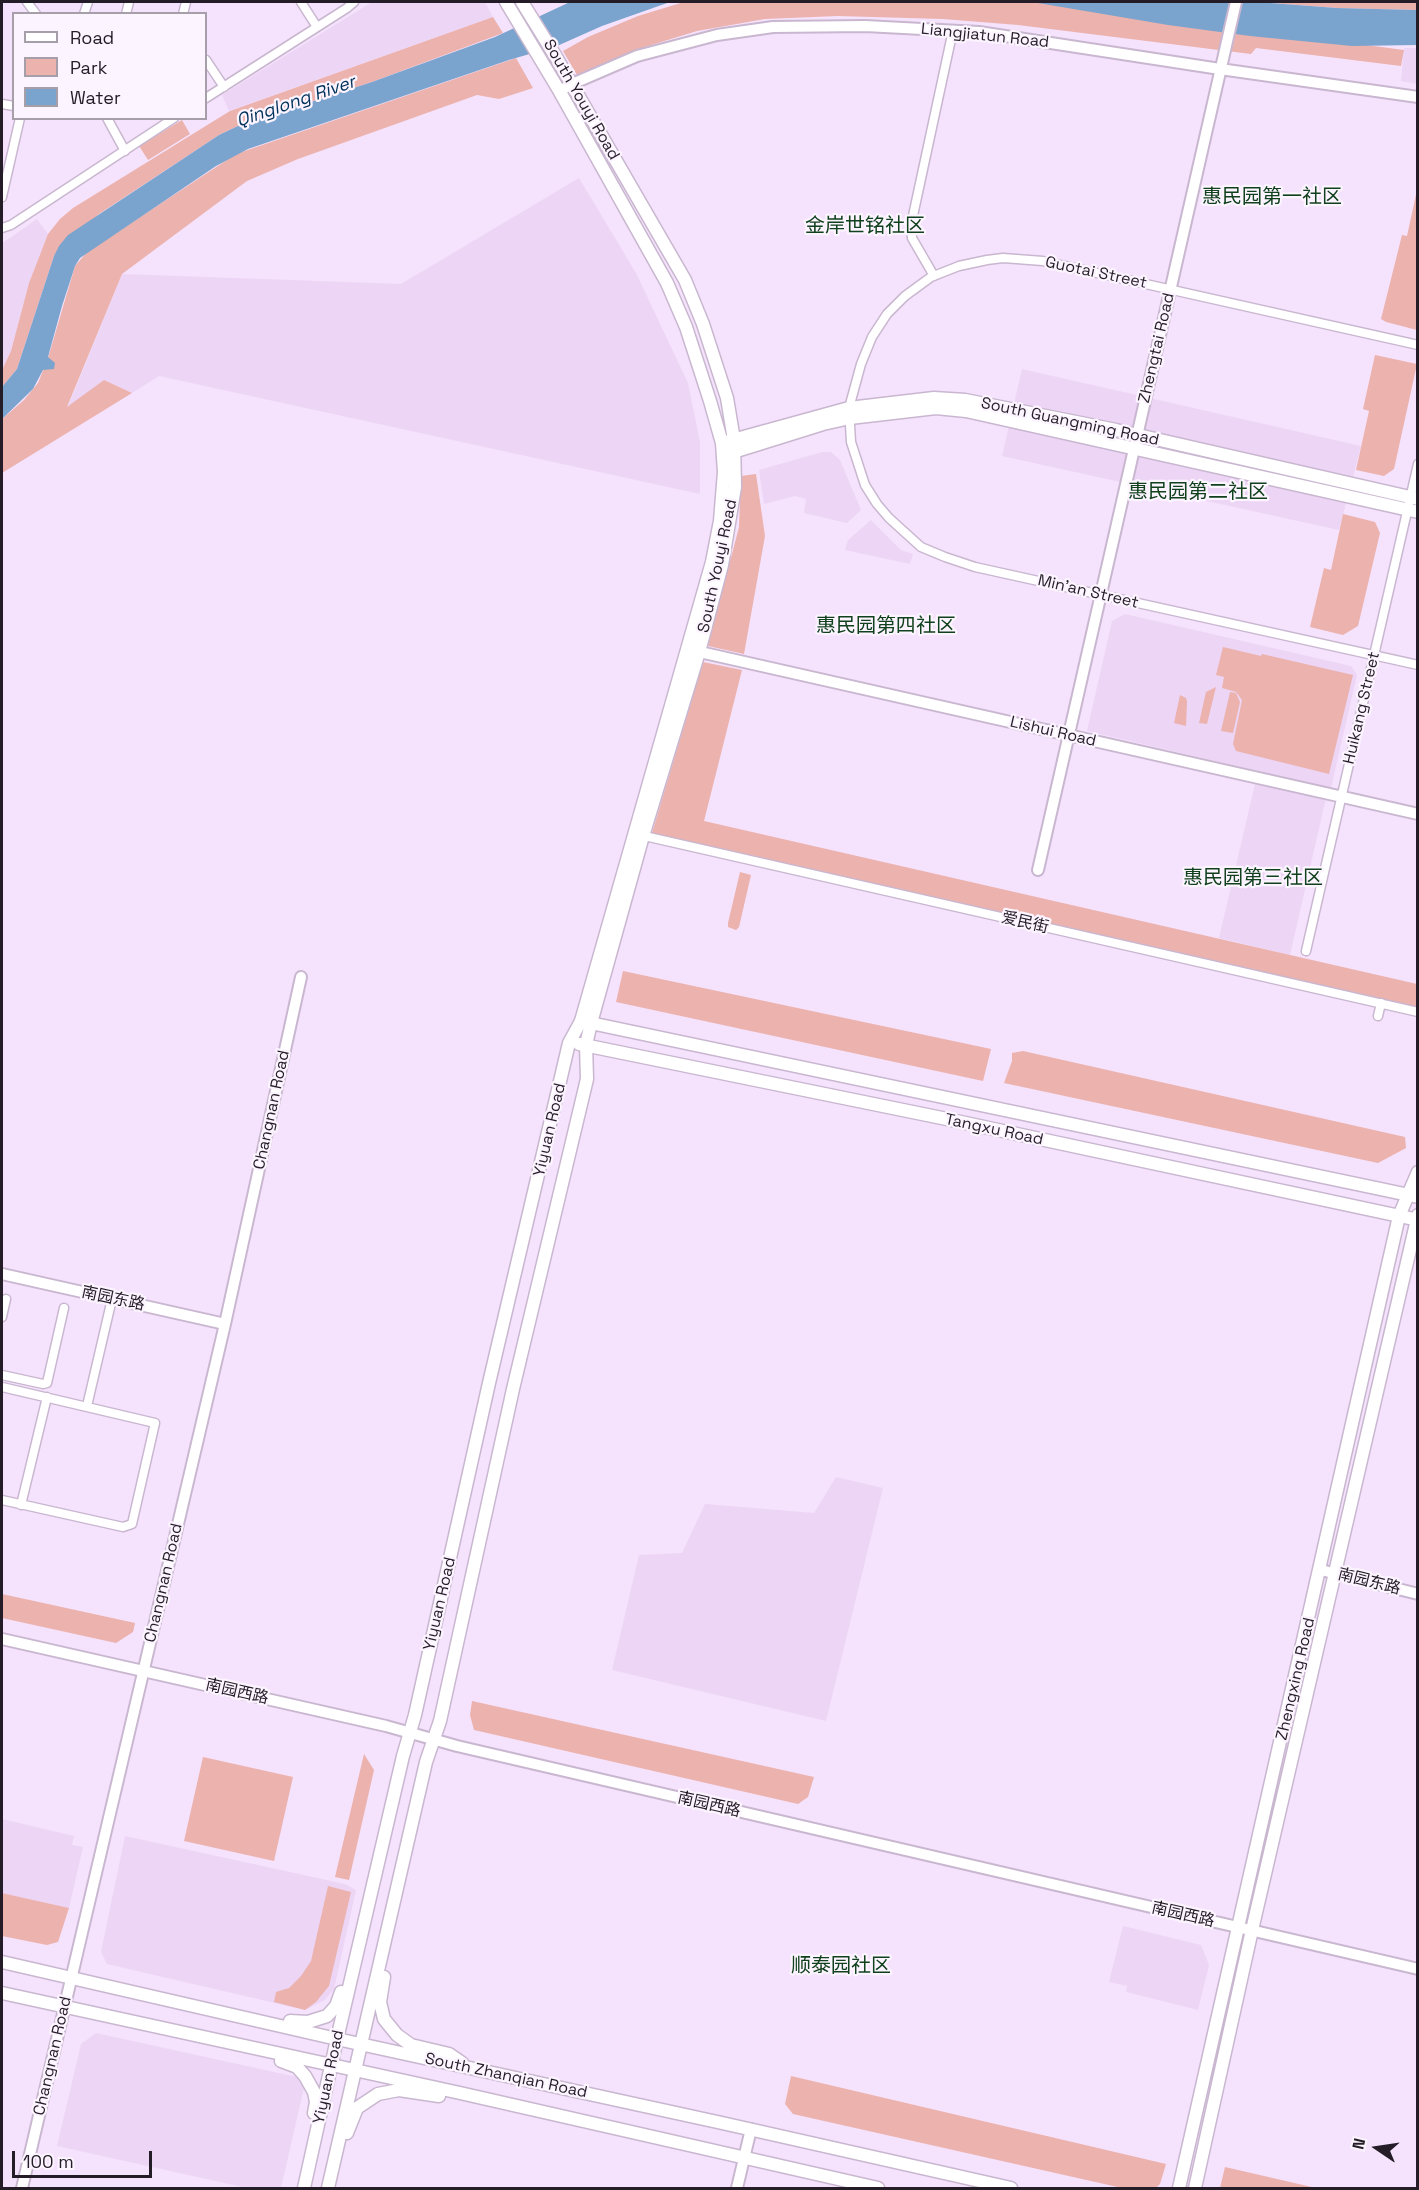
<!DOCTYPE html>
<html>
<head>
<meta charset="utf-8">
<style>
	body { margin:0 }
	#map { position:relative; width:1419px; height:2190px; overflow:hidden; background:#f5e2fc; font-family:"Space Grotesk",sans-serif }
	canvas { display:block }
	.frame { position:absolute; inset:0; border:3px solid #241d27; pointer-events:none }
	.legend { position:absolute; left:12px; top:12px; width:195px; height:108px; box-sizing:border-box; background:#fcf4ff; border:2px solid #a69ea9; margin:0; padding:8px 10px; list-style:none; font-size:18px; color:#241d27 }
	.legend li { display:flex; align-items:center; gap:12px; height:30px }
	.legend b { width:30px; border:2px solid #a69ea9 }
	.north { position:absolute; left:1347px; top:2118px; width:60px; height:60px; -webkit-text-stroke:4px #fcf4ff; paint-order:stroke; rotate:283deg; font-size:16px; font-weight:700; line-height:24px; text-align:center; color:#241d27 }
	.north::after { content:''; display:block; margin:auto; width:21px; height:27px; background:#241d27; clip-path:polygon(50% 0,100% 100%,50% 72%,0 100%) }
	.scale { position:absolute; left:12px; top:2151px; width:140px; height:27px; box-sizing:border-box; border:3px solid #241d27; border-top:0; padding-left:8px; font-size:18px; line-height:21px; white-space:nowrap; color:#241d27; -webkit-text-stroke:4px #fcf4ff; paint-order:stroke }
</style>
</head>
<body>
<div id="map">
<canvas width="1419" height="2190"></canvas>
<div class="frame"></div>
<ul class="legend">
<li><b style="height:8px;background:#fff"></b>Road</li>
<li><b style="height:16px;background:#ecb2ad"></b>Park</li>
<li><b style="height:16px;background:#7aa4ce"></b>Water</li>
</ul>
<div class="north">N</div>
<div class="scale">100 m</div>
</div>
<script>
const ctx = document.querySelector('canvas').getContext('2d');
ctx.lineJoin = 'round';
function paint(path, color) { ctx.fillStyle = color; ctx.fill(path, 'evenodd'); }
const toPath = rows => new Path2D(rows.map(r => 'M' + r).join(''));
function strokePath(path, color, width, dash) { ctx.strokeStyle = color; ctx.lineWidth = width; ctx.lineCap = dash ? 'butt' : 'round'; ctx.setLineDash(dash || []); ctx.stroke(path); }
function label(font, color, halo, rows, align = 'center') {
  ctx.font = font + ' "Space Grotesk","Noto Sans SC",sans-serif'; ctx.lineWidth = 4.5; ctx.setLineDash([]); ctx.textBaseline = 'middle'; ctx.strokeStyle = halo; ctx.fillStyle = color; for (const [text, x, y, turn = 0] of rows) {
    ctx.save(); ctx.translate(x, y); ctx.rotate((+turn || 0) * Math.PI / 180); ctx.textAlign = isNaN(turn) ? turn : align; if (halo) ctx.strokeText(text, 0, 0); ctx.fillText(text, 0, 0); ctx.restore();
  }
}
paint(toPath([
	[372,2,485,2,493,17,229,111,222,95],
	[1404,48,1417,48,1417,84,1401,81],
	[579,178,636,273,688,383,700,442,700,494,159,376,132,393,104,380,67,409,122,274,401,284],
	[37,219,48,234,29,283,11,351,2,370,2,242,4,242],
	[1022,369,1361,446,1339,530,1002,456],
	[822,452,831,452,840,460,861,510,847,523,804,513,806,499,795,496,764,504,759,470],
	[871,520,901,550,913,554,910,564,845,550,848,540],
	[1125,614,1351,666,1357,675,1331,788,1087,731,1112,621],
	[1255,784,1326,798,1290,955,1219,938],
	[836,1477,883,1488,826,1721,612,1670,639,1555,682,1553,705,1504,814,1513],
	[2,1819,74,1836,72,1845,83,1847,69,1908,2,1893],
	[125,1836,345,1884,356,1890,334,1989,325,2000,305,2010,107,1964,101,1952],
	[1123,1926,1201,1945,1209,1965,1198,2010,1126,1992,1127,1986,1109,1982],
	[96,2033,306,2079,281,2188,247,2188,57,2146,81,2044]
]), '#edd5f6');
paint(toPath([
	[684,2,1040,2,1404,50,1401,66,1256,48,1251,54,1018,25,943,19,838,16,765,19,697,31,635,50,577,75,563,51,588,37,638,16],
	[1258,2,1417,2,1417,10,1337,8],
	[493,17,503,33,372,82,238,126,219,135,99,214,54,256,17,369,2,387,2,370,11,351,29,283,48,234,60,219,73,208,230,111],
	[516,58,533,88,499,99,477,95,298,159,247,181,122,274,67,407,104,380,132,393,2,473,2,419,24,400,38,383,48,358,75,266,87,252,236,154],
	[182,120,190,134,148,160,139,146],
	[1417,190,1418,330,1417,330,1386,322,1381,319,1402,235,1407,236],
	[1375,355,1417,364,1394,469,1384,476,1356,470,1369,411,1363,409],
	[756,474,765,536,744,654,708,646,739,527,741,476],
	[1343,514,1375,522,1380,533,1358,626,1343,635,1310,627,1324,568,1331,570],
	[1223,647,1261,656,1262,654,1353,675,1329,774,1236,751,1233,744,1242,700,1236,692,1222,688,1224,677,1216,675],
	[703,662,742,670,704,821,1417,984,1417,1007,652,833],
	[1216,687,1207,724,1199,723,1206,692],
	[1230,692,1236,693,1240,702,1233,733,1221,731],
	[1180,695,1186,698,1187,701,1186,726,1174,723],
	[740,872,751,875,739,927,736,930,728,927,728,923],
	[623,971,991,1049,983,1081,616,1002],
	[1023,1051,1405,1137,1406,1148,1378,1163,1004,1083,1012,1061,1012,1053],
	[2,1594,135,1623,133,1632,116,1643,2,1618],
	[472,1701,814,1777,808,1797,798,1804,474,1730,470,1715],
	[364,1754,374,1770,349,1880,335,1877],
	[203,1757,293,1777,274,1861,184,1841],
	[328,1886,351,1892,329,1986,316,2002,305,2010,274,2002,276,1992,289,1988,301,1976,311,1961],
	[2,1893,69,1908,58,1942,47,1945,2,1936],
	[791,2076,1166,2164,1160,2184,1156,2188,1122,2188,793,2114,785,2104],
	[1225,2167,1316,2188,1220,2188]
]), '#ecb2ad');
paint(toPath([
	[570,2,670,2,602,26,557,46,509,60,248,149,216,166,80,258,75,266,62,306,48,357,55,363,54,369,43,370,33,389,2,419,2,387,17,369,54,256,59,246,68,235,219,135,238,126,372,82,495,37],
	[1032,2,1257,2,1337,8,1417,10,1417,45,1352,46,1250,36,1168,25]
]), '#7aa4ce');
const minor = toPath([
	[27,2,36,14],
	[301,2,317,27],
	[84,14,88,2],
	[126,14,129,2],
	[183,14,186,2],
	[206,60,224,87],
	[206,98,347,8,354,2],
	[2,104,14,106],
	[107,118,125,151],
	[2,197,20,118],
	[2,228,11,225,174,118],
	[934,276,912,238,911,225,953,30],
	[1418,345,1043,261,1003,258,987,260,959,266,931,277,905,296,887,314,872,337,861,364,849,408,851,442,865,485,877,504,889,518,921,547,945,557,975,567,1418,665],
	[640,835,1418,1012],
	[1306,951,1418,464],
	[1378,1016,1381,1003],
	[2,1317,6,1299],
	[2,1375,43,1384,47,1383,64,1308],
	[2,1387,155,1423,132,1524,123,1527,2,1500],
	[87,1406,112,1299],
	[21,1505,47,1397]
]);
const tertiary = toPath([
	[565,88,572,84,637,56,717,35,773,27,865,26,979,32,1220,69,1418,97],
	[691,650,1418,814],
	[1038,870,1236,2],
	[2,1274,225,1324],
	[1321,1570,1418,1594],
	[2,1639,386,1726,457,1746,1418,1969],
	[22,2188,225,1324,301,977],
	[737,2188,751,2129]
]);
const secondary = toPath([
	[506,2,560,92,667,283,686,327,710,401,722,443,724,472,720,521,712,562,581,1021],
	[522,2,556,57,685,280,703,324,727,398,734,440,735,487,722,565,699,652,643,836,591,1023],
	[729,441,849,408,934,398,965,400,1116,430,1418,499],
	[730,453,823,424,850,418,936,408,966,411,1418,512],
	[1179,2188,1399,1216,1418,1172],
	[1195,2188,1252,1930,1418,1215]
]);
const primary = toPath([
	[579,1044,942,1118,1418,1220],
	[2,1962,337,2039,722,2123,1011,2188],
	[384,1977,380,2002,384,2019,397,2035,411,2045,449,2054,462,2063],
	[2,1993,460,2093,878,2188],
	[290,2021,308,2022,327,2016,336,2006,341,1992],
	[281,2061,297,2067,305,2076,314,2092,316,2102,314,2113],
	[347,2133,357,2108,378,2094,399,2090,439,2096],
	[304,2188,337,2039,403,1756,415,1715,489,1383,569,1043,581,1021,1418,1197],
	[328,2188,426,1762,440,1721,513,1389,587,1079,586,1045,591,1023]
]);
strokePath(minor, '#c9b7d0', 11);
strokePath(tertiary, '#c9b7d0', 14);
strokePath(secondary, '#c9b7d0', 15);
strokePath(primary, '#c9b7d0', 15);
strokePath(minor, '#fff', 8);
strokePath(tertiary, '#fff', 10);
strokePath(secondary, '#fff', 12);
strokePath(primary, '#fff', 12);
label('16px', '#241d27', '#fcf4ff', [
	["Liangjiatun Road",985,36,6],
	["South Youyi Road",581,100,60],
	["Guotai Street",1096,273,12],
	["Zhengtai Road",1157,348,-77],
	["South Guangming Road",1070,422,12],
	["South Youyi Road",718,566,-78],
	["Min'an Street",1088,592,13],
	["Huikang Street",1362,708,-77],
	["Lishui Road",1053,732,13],
	["爱民街",1025,923,13],
	["Changnan Road",272,1110,-78],
	["Yiyuan Road",550,1130,-77],
	["Tangxu Road",994,1130,12],
	["南园东路",113,1299,12],
	["南园东路",1369,1582,14],
	["Changnan Road",164,1583,-77],
	["Yiyuan Road",440,1604,-77],
	["Zhengxing Road",1296,1679,-77],
	["南园西路",237,1692,13],
	["南园西路",709,1805,13],
	["南园西路",1183,1915,13],
	["Changnan Road",53,2056,-77],
	["South Zhanqian Road",506,2076,12],
	["Yiyuan Road",329,2077,-78]
]);
label('italic 18px', '#01325a', '#fcf4ff', [
	["Qinglong River",296,102,-19]
]);
label('20px', '#10401c', '#fcf4ff', [
	["惠民园第一社区",1272,198],
	["金岸世铭社区",865,227],
	["惠民园第二社区",1198,493],
	["惠民园第四社区",886,627],
	["惠民园第三社区",1253,879],
	["顺泰园社区",841,1967]
]);
</script>
</body>
</html>
